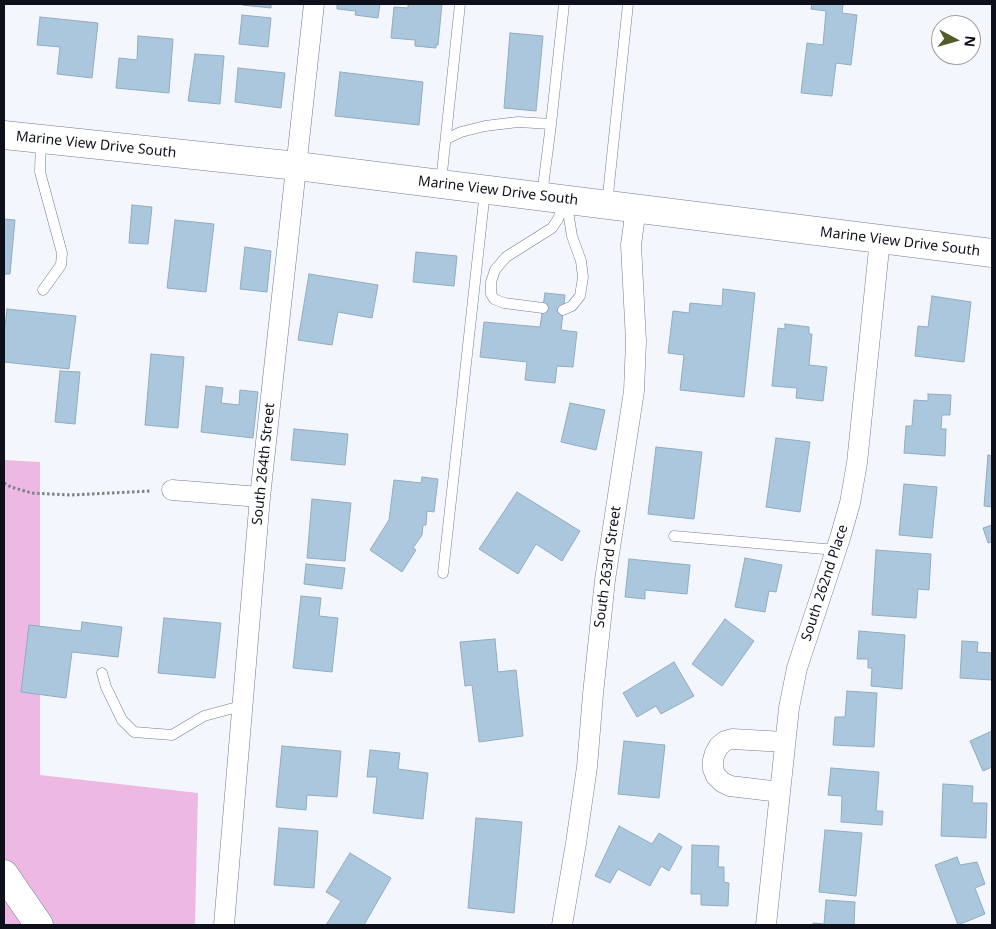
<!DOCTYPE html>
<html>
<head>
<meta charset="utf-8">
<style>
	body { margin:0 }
	#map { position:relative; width:996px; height:929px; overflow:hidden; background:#f4f6fd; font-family:"Noto Sans",sans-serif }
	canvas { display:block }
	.frame { position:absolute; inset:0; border:5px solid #0d101a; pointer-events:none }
	.north { position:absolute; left:931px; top:15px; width:50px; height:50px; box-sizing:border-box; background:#fff; border:1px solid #9e9fa3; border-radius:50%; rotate:96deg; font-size:14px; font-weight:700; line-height:20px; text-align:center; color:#0d101a }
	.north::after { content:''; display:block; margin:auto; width:18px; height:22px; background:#525b2a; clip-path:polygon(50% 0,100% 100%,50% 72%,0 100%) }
</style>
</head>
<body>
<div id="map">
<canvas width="996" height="929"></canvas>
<div class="frame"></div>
<div class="north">N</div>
</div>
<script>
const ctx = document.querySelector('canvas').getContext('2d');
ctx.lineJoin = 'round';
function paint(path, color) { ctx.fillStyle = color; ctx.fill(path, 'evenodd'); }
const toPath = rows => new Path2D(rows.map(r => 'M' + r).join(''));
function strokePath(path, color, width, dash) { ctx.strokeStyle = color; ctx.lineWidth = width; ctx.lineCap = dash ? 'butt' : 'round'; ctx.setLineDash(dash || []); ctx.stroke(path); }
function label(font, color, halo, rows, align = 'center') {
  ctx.font = font + ' "Noto Sans",sans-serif'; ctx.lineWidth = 4; ctx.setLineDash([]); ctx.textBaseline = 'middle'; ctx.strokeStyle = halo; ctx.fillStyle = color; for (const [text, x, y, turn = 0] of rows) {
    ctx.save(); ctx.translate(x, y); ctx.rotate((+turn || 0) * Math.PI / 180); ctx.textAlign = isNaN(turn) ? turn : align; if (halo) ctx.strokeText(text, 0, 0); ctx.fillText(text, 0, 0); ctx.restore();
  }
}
paint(toPath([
	[4,460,40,462,40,775,198,793,195,925,4,925]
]), '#edb9e2');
const building = toPath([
	[243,4,271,4,271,8,242,5,243,4],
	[337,4,380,4,378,18,355,15,356,11,337,9,337,4],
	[408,4,442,4,438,45,436,45,436,48,415,46,415,40,391,38,394,7,408,8,408,4],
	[812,4,843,4,842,13,857,15,851,65,836,63,832,96,801,93,807,43,823,45,826,11,811,9,812,4],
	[242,15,271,18,268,47,239,44,242,15],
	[40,17,98,23,92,78,57,74,60,47,37,45,40,17],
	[510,33,543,36,536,111,504,108,510,33],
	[138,36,173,39,169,93,116,88,119,58,137,60,138,36],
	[195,54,224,56,220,104,188,101,195,54],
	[238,68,285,73,281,108,235,102,238,68],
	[340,72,423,82,419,125,335,116,340,72],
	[132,205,152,207,148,244,129,243,132,205],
	[4,219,15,220,10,274,4,274,4,219],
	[175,220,214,224,206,292,167,288,175,220],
	[245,247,271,251,267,292,240,289,245,247],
	[416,252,457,256,454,286,413,282,416,252],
	[309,274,378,285,372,318,338,312,332,345,298,340,309,274],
	[723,289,755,293,744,397,680,390,684,355,668,353,673,311,689,313,690,303,722,306,723,289],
	[545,293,565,295,561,330,577,332,573,367,557,366,555,383,525,380,527,362,480,357,484,322,540,327,545,293],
	[932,296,971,302,964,362,915,356,918,326,928,327,932,296],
	[7,309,76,316,69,369,4,362,4,326,5,326,7,309],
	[785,324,809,327,809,334,812,334,809,365,827,367,823,401,796,398,797,388,772,386,778,328,785,329,785,324],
	[151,354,184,357,178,428,145,425,151,354],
	[60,371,80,372,75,424,55,422,60,371],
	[206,386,223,388,221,403,239,405,240,390,258,392,253,438,201,432,206,386],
	[928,394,951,395,950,415,942,415,941,429,946,429,945,456,904,453,906,426,912,426,914,400,928,401,928,394],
	[570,403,605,410,596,450,561,442,570,403],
	[294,429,348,434,345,465,291,460,294,429],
	[776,438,810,442,800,512,766,507,776,438],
	[656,447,702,452,694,519,648,514,656,447],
	[988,455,992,456,992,507,984,506,988,455],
	[422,477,438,479,434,512,427,511,426,525,423,525,422,535,413,548,416,550,402,572,370,550,389,520,394,480,421,483,422,477],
	[904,484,937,487,932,538,899,535,904,484],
	[517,492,580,531,562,561,536,544,518,574,479,549,517,492],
	[312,499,351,503,345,561,307,558,312,499],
	[992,525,992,542,988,543,983,528,992,525],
	[876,550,931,554,929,590,918,589,916,618,872,615,876,550],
	[745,558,782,565,776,592,769,591,765,612,735,607,745,558],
	[629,559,690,565,687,594,645,590,645,599,625,597,629,559],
	[306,564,345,568,342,589,304,584,306,564],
	[301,596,321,598,319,616,338,618,332,672,293,668,301,596],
	[164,618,221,623,215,678,158,673,164,618],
	[725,619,754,641,722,686,692,664,725,619],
	[82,622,122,627,118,657,72,652,66,698,21,692,29,625,81,631,82,622],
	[859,631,905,635,902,689,871,686,872,668,868,668,868,659,857,659,859,631],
	[495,639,498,672,516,670,523,736,479,742,472,685,465,686,460,642,495,639],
	[962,641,978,642,977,652,992,653,992,680,960,678,962,641],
	[674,662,694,696,661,714,656,706,637,717,623,693,674,662],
	[847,691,877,693,874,747,833,745,835,717,845,717,847,691],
	[992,731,992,767,983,771,970,741,992,731],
	[624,741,665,745,659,798,618,794,624,741],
	[282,746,341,751,337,797,307,795,306,810,276,807,282,746],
	[370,750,400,753,398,769,428,773,423,819,373,813,377,777,367,777,370,750],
	[831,768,879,772,876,811,883,811,882,825,841,822,842,796,828,795,831,768],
	[943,784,973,786,972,803,987,803,986,838,941,836,943,784],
	[476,818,522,822,514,913,468,908,476,818],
	[619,826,652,844,659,833,682,847,669,871,661,866,650,886,618,869,610,883,595,876,619,826],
	[279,828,318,831,314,888,274,885,279,828],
	[825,830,862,833,856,896,819,892,825,830],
	[692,845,719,846,718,867,724,867,724,882,729,883,728,906,701,905,701,894,691,894,692,845],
	[350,853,391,878,364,925,326,925,341,901,326,892,350,853],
	[957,857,960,865,977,862,985,884,975,888,985,914,958,925,935,865,957,857],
	[826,900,855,902,854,925,813,925,813,923,824,924,826,900]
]);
paint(building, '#abc7dd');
strokePath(building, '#90acc0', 1);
const lane = toPath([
	[446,139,461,132,485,126,518,122,551,124],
	[41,140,40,172,62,253,61,265,43,290],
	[441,182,460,4],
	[542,195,551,124,564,4],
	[607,204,628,4],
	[543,308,504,303,494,299,491,294,491,282,495,270,506,257,552,228,558,219,566,199,572,236,581,261,583,277,580,296,572,306,563,310],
	[674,536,836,550],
	[443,573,485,191],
	[102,673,106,687,122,720,134,732,172,735,204,716,241,706]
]);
const street = toPath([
	[172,490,260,497],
	[780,792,730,786,722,782,716,776,713,769,713,760,715,753,719,746,725,741,732,739,785,742],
	[224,925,260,497,314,4],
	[562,925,576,843,587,767,593,694,605,580,634,391,636,341,631,245,636,208],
	[766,925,789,708,797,668,840,538,850,503,857,463,880,239]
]);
const secondary = toPath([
	[4,135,297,166,992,253],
	[4,874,39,925]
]);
strokePath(lane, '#737c97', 11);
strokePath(street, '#737c97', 21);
strokePath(secondary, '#737c97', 29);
strokePath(toPath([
	[4,483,11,487,32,493,71,495,151,491]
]), '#7f828a', 3, [2.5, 2.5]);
strokePath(lane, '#fff', 10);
strokePath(street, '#fff', 20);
strokePath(secondary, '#fff', 28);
label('14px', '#0d101a', '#fff', [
	["Marine View Drive South",96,145,6],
	["Marine View Drive South",498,191,7],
	["Marine View Drive South",900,242,7],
	["South 264th Street",264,464,-84],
	["South 263rd Street",608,567,-82],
	["South 262nd Place",825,583,-72]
]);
</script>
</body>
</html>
